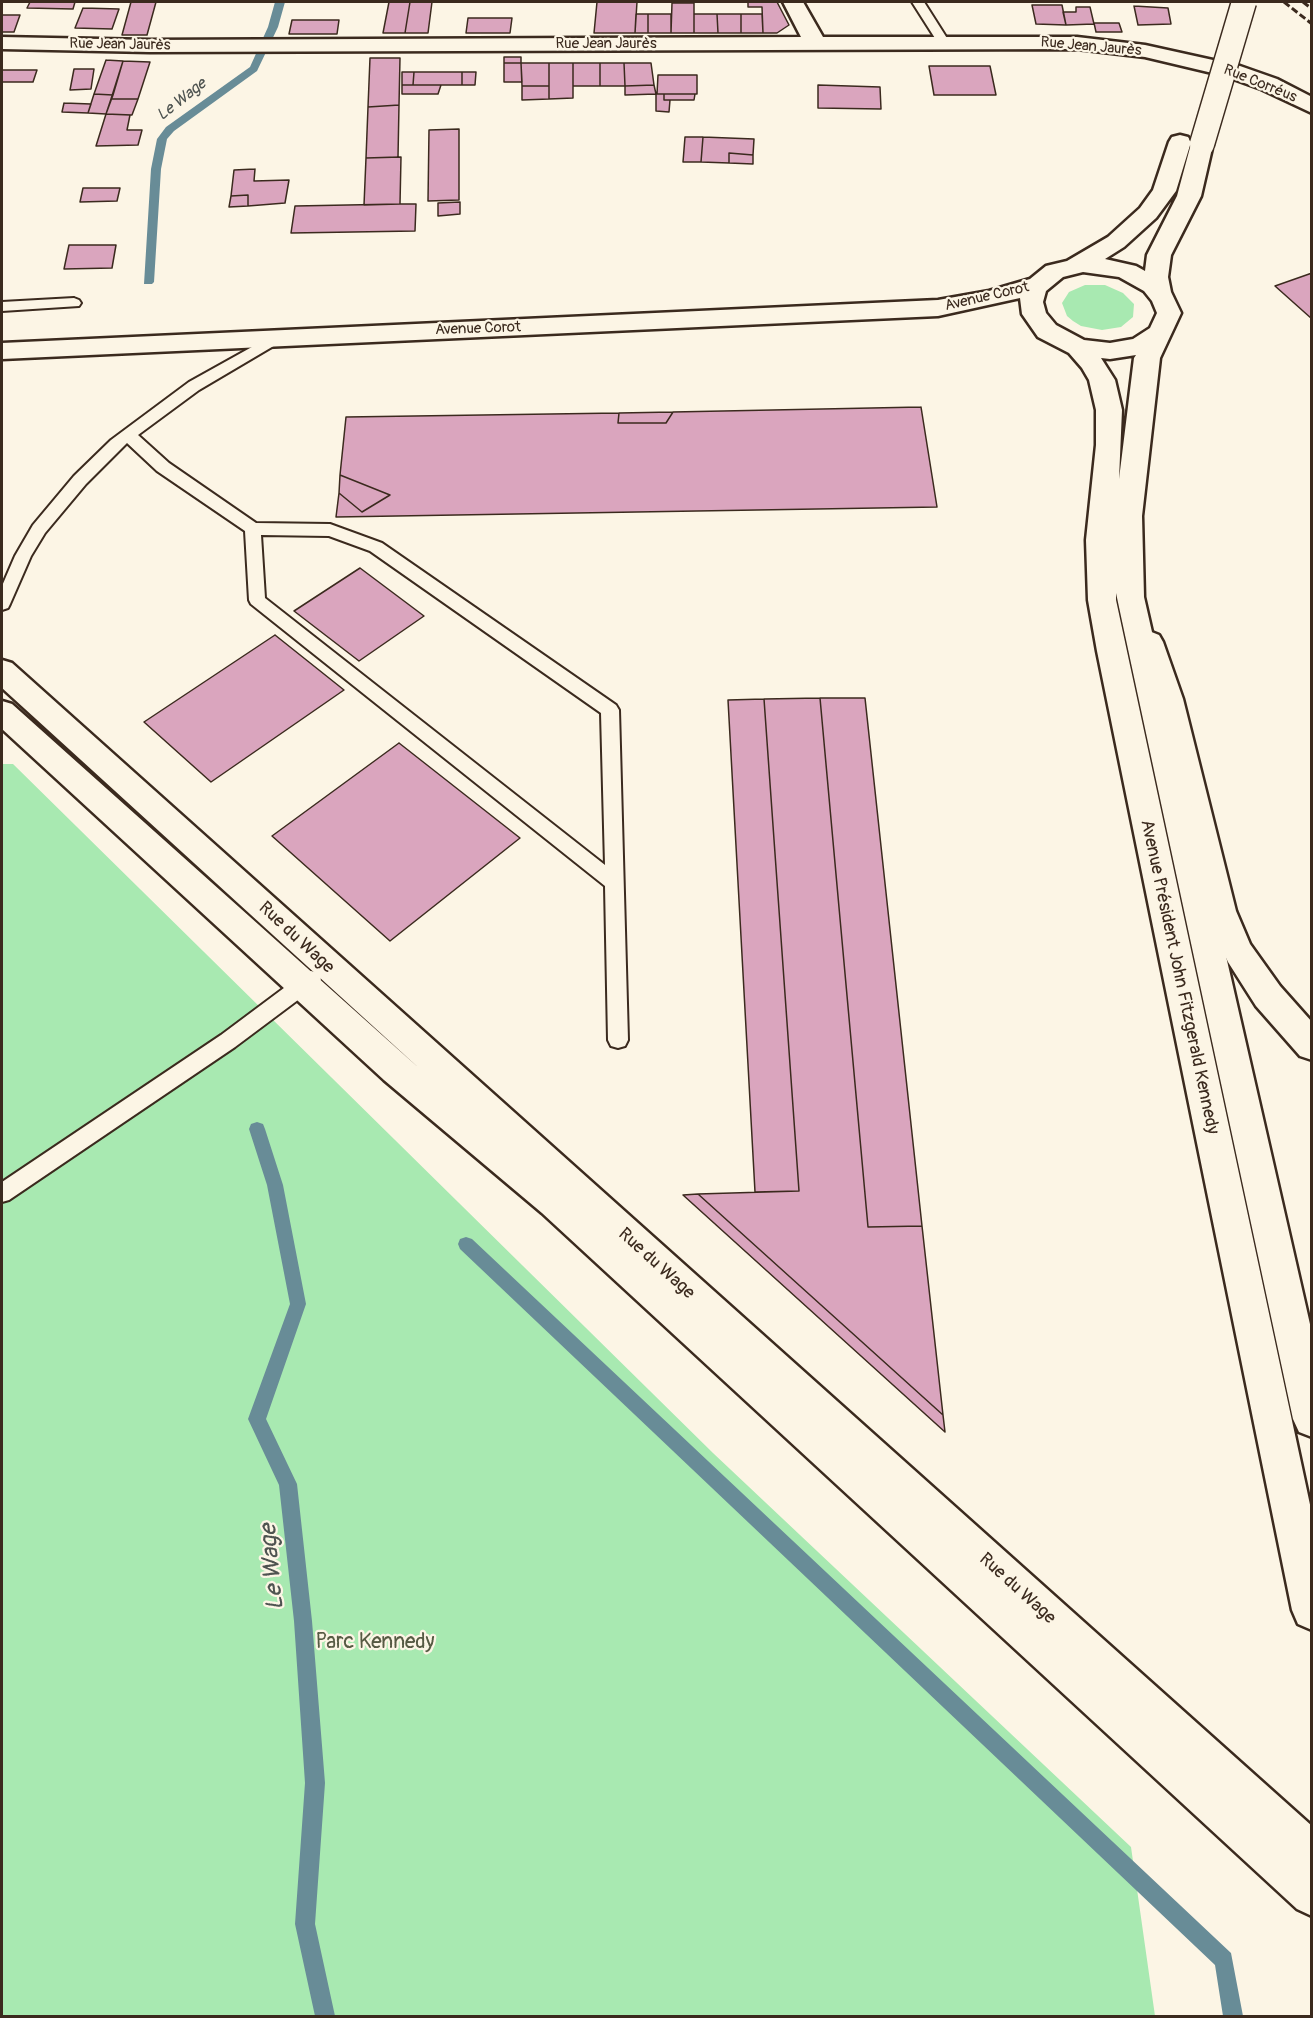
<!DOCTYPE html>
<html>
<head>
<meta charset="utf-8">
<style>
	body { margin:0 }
	#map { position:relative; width:1313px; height:2018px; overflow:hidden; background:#fcf5e5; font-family:Pangolin,sans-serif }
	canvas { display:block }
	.frame { position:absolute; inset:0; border:3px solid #3b2a1e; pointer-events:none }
</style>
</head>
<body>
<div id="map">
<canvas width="1313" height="2018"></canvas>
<div class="frame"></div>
</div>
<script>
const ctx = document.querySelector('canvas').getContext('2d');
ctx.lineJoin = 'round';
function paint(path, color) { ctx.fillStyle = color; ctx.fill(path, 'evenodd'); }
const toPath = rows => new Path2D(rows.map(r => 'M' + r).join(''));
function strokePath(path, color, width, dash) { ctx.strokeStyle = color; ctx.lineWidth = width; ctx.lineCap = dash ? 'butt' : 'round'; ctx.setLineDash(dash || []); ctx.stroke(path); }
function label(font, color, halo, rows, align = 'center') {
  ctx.font = font + ' Pangolin,sans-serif'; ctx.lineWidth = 4.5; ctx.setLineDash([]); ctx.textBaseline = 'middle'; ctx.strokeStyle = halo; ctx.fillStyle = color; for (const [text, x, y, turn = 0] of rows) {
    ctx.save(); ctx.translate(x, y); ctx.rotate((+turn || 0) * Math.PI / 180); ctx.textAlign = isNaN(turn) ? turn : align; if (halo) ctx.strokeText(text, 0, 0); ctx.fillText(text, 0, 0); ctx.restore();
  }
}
paint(toPath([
	[1085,285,1105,285,1123,293,1134,304,1133,317,1121,327,1102,330,1081,326,1073,321,1067,316,1062,303,1069,292],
	[2,764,13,764,713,1453,1131,1847,1155,2016,2,2016]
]), '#a8e9b1');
paint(toPath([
	[275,2,285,2,278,27,257,71,174,131,167,139,161,169,154,282,152,284,144,284,151,169,157,139,166,127,250,67,268,27,275,2],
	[257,1122,263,1124,265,1129,283,1185,306,1304,266,1419,297,1484,312,1621,325,1783,315,1924,335,2016,315,2016,295,1924,305,1783,294,1621,279,1485,248,1419,290,1304,267,1185,249,1129,251,1124,257,1122],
	[466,1237,472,1239,1231,1953,1243,2016,1223,2016,1215,1965,460,1249,458,1244,460,1239,466,1237]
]), '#688c97');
const building = toPath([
	[30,2,75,2,73,9,27,8,30,2],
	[131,2,156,2,147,35,122,35,131,2],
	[389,2,410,2,405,33,383,33,389,2],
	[410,2,432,2,428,33,405,33,410,2],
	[597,2,637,2,635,33,594,33,597,2],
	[748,2,777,2,789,25,777,33,763,33,762,7,748,7,748,2],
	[672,3,694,3,694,33,671,33,672,3],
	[1032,5,1062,5,1066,25,1036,24,1032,5],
	[1134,6,1168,8,1171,24,1138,25,1134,6],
	[1076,7,1090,7,1094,24,1066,25,1063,12,1076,12,1076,7],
	[83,8,119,9,112,29,75,28,83,8],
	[636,14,648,14,648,33,635,33,636,14],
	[648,14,671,14,671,33,648,33,648,14],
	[694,14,717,14,718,33,694,33,694,14],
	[717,14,741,14,741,33,718,33,717,14],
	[741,14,762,14,763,33,741,33,741,14],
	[2,15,20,15,14,32,2,32,2,15],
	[468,18,512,18,510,33,466,33,468,18],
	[292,20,339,20,337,34,289,34,292,20],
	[1094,23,1119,23,1122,32,1096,32,1094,23],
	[504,57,521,57,521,63,504,63,504,57],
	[370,58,400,58,399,105,368,107,370,58],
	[106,60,123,61,113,95,94,94,106,60],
	[123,61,150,62,138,99,111,99,123,61],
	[504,63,521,63,522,82,504,82,504,63],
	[521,63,549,63,549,86,522,86,521,63],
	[549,63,573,63,573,98,549,99,549,63],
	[573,63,600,63,600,86,573,86,573,63],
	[600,63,624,63,625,86,600,86,600,63],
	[624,63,651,63,654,85,625,86,624,63],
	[929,66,990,66,996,95,934,95,929,66],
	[74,69,94,69,91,89,70,90,74,69],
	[2,70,37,70,33,82,2,82,2,70],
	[402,72,414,72,413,85,402,85,402,72],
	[414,72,462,72,462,85,413,85,414,72],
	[462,72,476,72,475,85,462,85,462,72],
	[658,75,697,75,697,94,657,94,658,75],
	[402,85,441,85,438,94,402,94,402,85],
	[654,85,656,94,625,95,625,86,654,85],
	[818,85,880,87,881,109,818,108,818,85],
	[522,86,549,86,549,99,522,100,522,86],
	[94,94,113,95,106,114,88,113,94,94],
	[656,94,664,94,664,100,670,100,669,112,656,111,656,94],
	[664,94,695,94,694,100,664,100,664,94],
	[111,99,138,99,132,115,106,114,111,99],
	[64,103,91,104,88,113,62,112,64,103],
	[399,105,398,157,366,158,368,107,399,105],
	[106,114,130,115,127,130,142,130,138,145,96,146,106,114],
	[459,129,459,200,428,201,429,130,459,129],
	[685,137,703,137,701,162,683,162,685,137],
	[703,137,754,139,753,155,729,153,729,163,701,162,703,137],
	[729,153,753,155,753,164,729,163,729,153],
	[401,157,400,204,364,205,366,158,401,157],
	[255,169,254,181,289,180,285,203,248,206,248,195,231,196,234,170,255,169],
	[83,188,120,188,117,201,80,202,83,188],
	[248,195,248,206,229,207,231,196,248,195],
	[460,202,460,214,438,216,438,203,460,202],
	[400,204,416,204,415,231,291,233,295,206,400,204],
	[69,245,116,245,112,268,64,269,69,245],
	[1312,273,1312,319,1275,286,1312,273],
	[921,407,937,507,336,517,339,493,362,512,390,495,340,475,346,417,619,413,618,423,666,423,673,412,921,407],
	[673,412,666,423,618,423,619,413,673,412],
	[340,475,390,495,362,512,339,493,340,475],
	[360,568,424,616,359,661,294,611,360,568],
	[275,635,344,690,211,782,144,722,275,635],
	[820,698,865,698,922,1226,868,1227,820,698],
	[820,698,868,1227,922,1226,943,1415,698,1194,799,1191,764,699,820,698],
	[764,699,799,1191,755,1192,728,700,764,699],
	[399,743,520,838,390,941,272,836,399,743],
	[698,1194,943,1415,945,1432,683,1195,698,1194]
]);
paint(building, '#daa5be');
strokePath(building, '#3b2a1e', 1.5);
const lane = toPath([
	[912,2,924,2,950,43,948,46,940,46,912,2],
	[74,298,79,300,81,303,79,306,2,311,2,302,74,298],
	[277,333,282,335,284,338,282,341,199,390,138,435,169,463,256,523,330,524,382,543,616,705,619,710,628,1040,625,1046,618,1048,611,1046,608,1040,605,886,251,604,249,600,245,531,157,471,127,443,86,484,45,533,31,556,10,604,8,608,2,610,2,586,15,556,33,525,74,476,111,440,189,382,277,333],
	[261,535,329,536,370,551,601,713,605,865,265,598,261,535],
	[311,971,318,973,321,979,318,985,235,1047,9,1200,2,1202,2,1182,221,1035,304,973,311,971]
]);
const street = toPath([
	[783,2,803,2,823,37,1077,37,1145,45,1240,66,1277,79,1312,97,1312,113,1261,89,1225,76,1145,57,1077,49,150,52,2,49,2,37,150,40,801,37,783,2],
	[1149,631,1159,635,1163,642,1183,699,1236,911,1250,944,1280,986,1312,1022,1312,1060,1300,1056,1256,1006,1228,962,1204,911,1153,699,1135,642,1139,635,1149,631]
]);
const secondary = toPath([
	[1180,135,1188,137,1191,142,1176,191,1156,218,1124,247,1105,259,1136,266,1145,271,1147,255,1177,196,1191,144,1194,139,1202,137,1210,139,1213,144,1201,196,1171,255,1168,277,1171,292,1181,313,1160,358,1142,516,1144,597,1312,1333,1312,1437,1299,1432,1293,1419,1116,593,1116,600,1312,1514,1312,1630,1298,1624,1292,1610,1097,651,1088,600,1086,540,1096,445,1096,410,1089,380,1082,368,1069,353,1038,337,1022,314,1020,298,938,316,2,359,2,343,938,300,989,291,1030,279,1046,266,1067,261,1108,237,1140,208,1153,190,1169,142,1172,137,1180,135],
	[1083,272,1119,277,1144,291,1152,301,1157,313,1150,328,1133,339,1110,343,1084,340,1056,325,1046,313,1043,302,1046,291,1063,277,1083,272],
	[1136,355,1134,358,1119,479,1122,410,1115,380,1101,358,1110,359,1136,355],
	[2,660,12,663,1312,1826,1312,1916,1297,1909,542,1213,384,1080,2,729,2,701,12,704,420,1069,2,688,2,660]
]);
strokePath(lane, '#3b2a1e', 4);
strokePath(street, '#3b2a1e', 5);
strokePath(secondary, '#3b2a1e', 5);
paint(lane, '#fcf5e5');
paint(street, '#fcf5e5');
paint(secondary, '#fcf5e5');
strokePath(toPath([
	[1284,2,1312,24],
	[1303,2,1312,9]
]), '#3b2a1e', 3, [7, 3]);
const secondaryBridge = toPath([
	[1202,144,1244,2]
]);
strokePath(secondaryBridge, '#3b2a1e', 27, []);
strokePath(secondaryBridge, '#fcf5e5', 24);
label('15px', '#3b2a1e', '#fcf5e5', [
	["Rue Jean Jaurès",606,44],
	["Rue Jean Jaurès",120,45,1],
	["Rue Jean Jaurès",1091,47,5],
	["Rue Corréus",1260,84,22],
	["Avenue Corot",987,297,-13],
	["Avenue Corot",478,329,-2]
]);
label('italic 16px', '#4e5350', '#fcf5e5', [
	["Le Wage",182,100,-38]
]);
label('18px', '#3b2a1e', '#fcf5e5', [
	["Rue du Wage",296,938,43],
	["Avenue Président John Fitzgerald Kennedy",1179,977,78],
	["Rue du Wage",656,1264,42],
	["Rue du Wage",1017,1589,42]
]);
label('21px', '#565a43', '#fcf5e5', [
	["Parc Kennedy",375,1643]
]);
label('italic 24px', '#4e5350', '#fcf5e5', [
	["Le Wage",273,1567,-95]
]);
</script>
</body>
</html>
